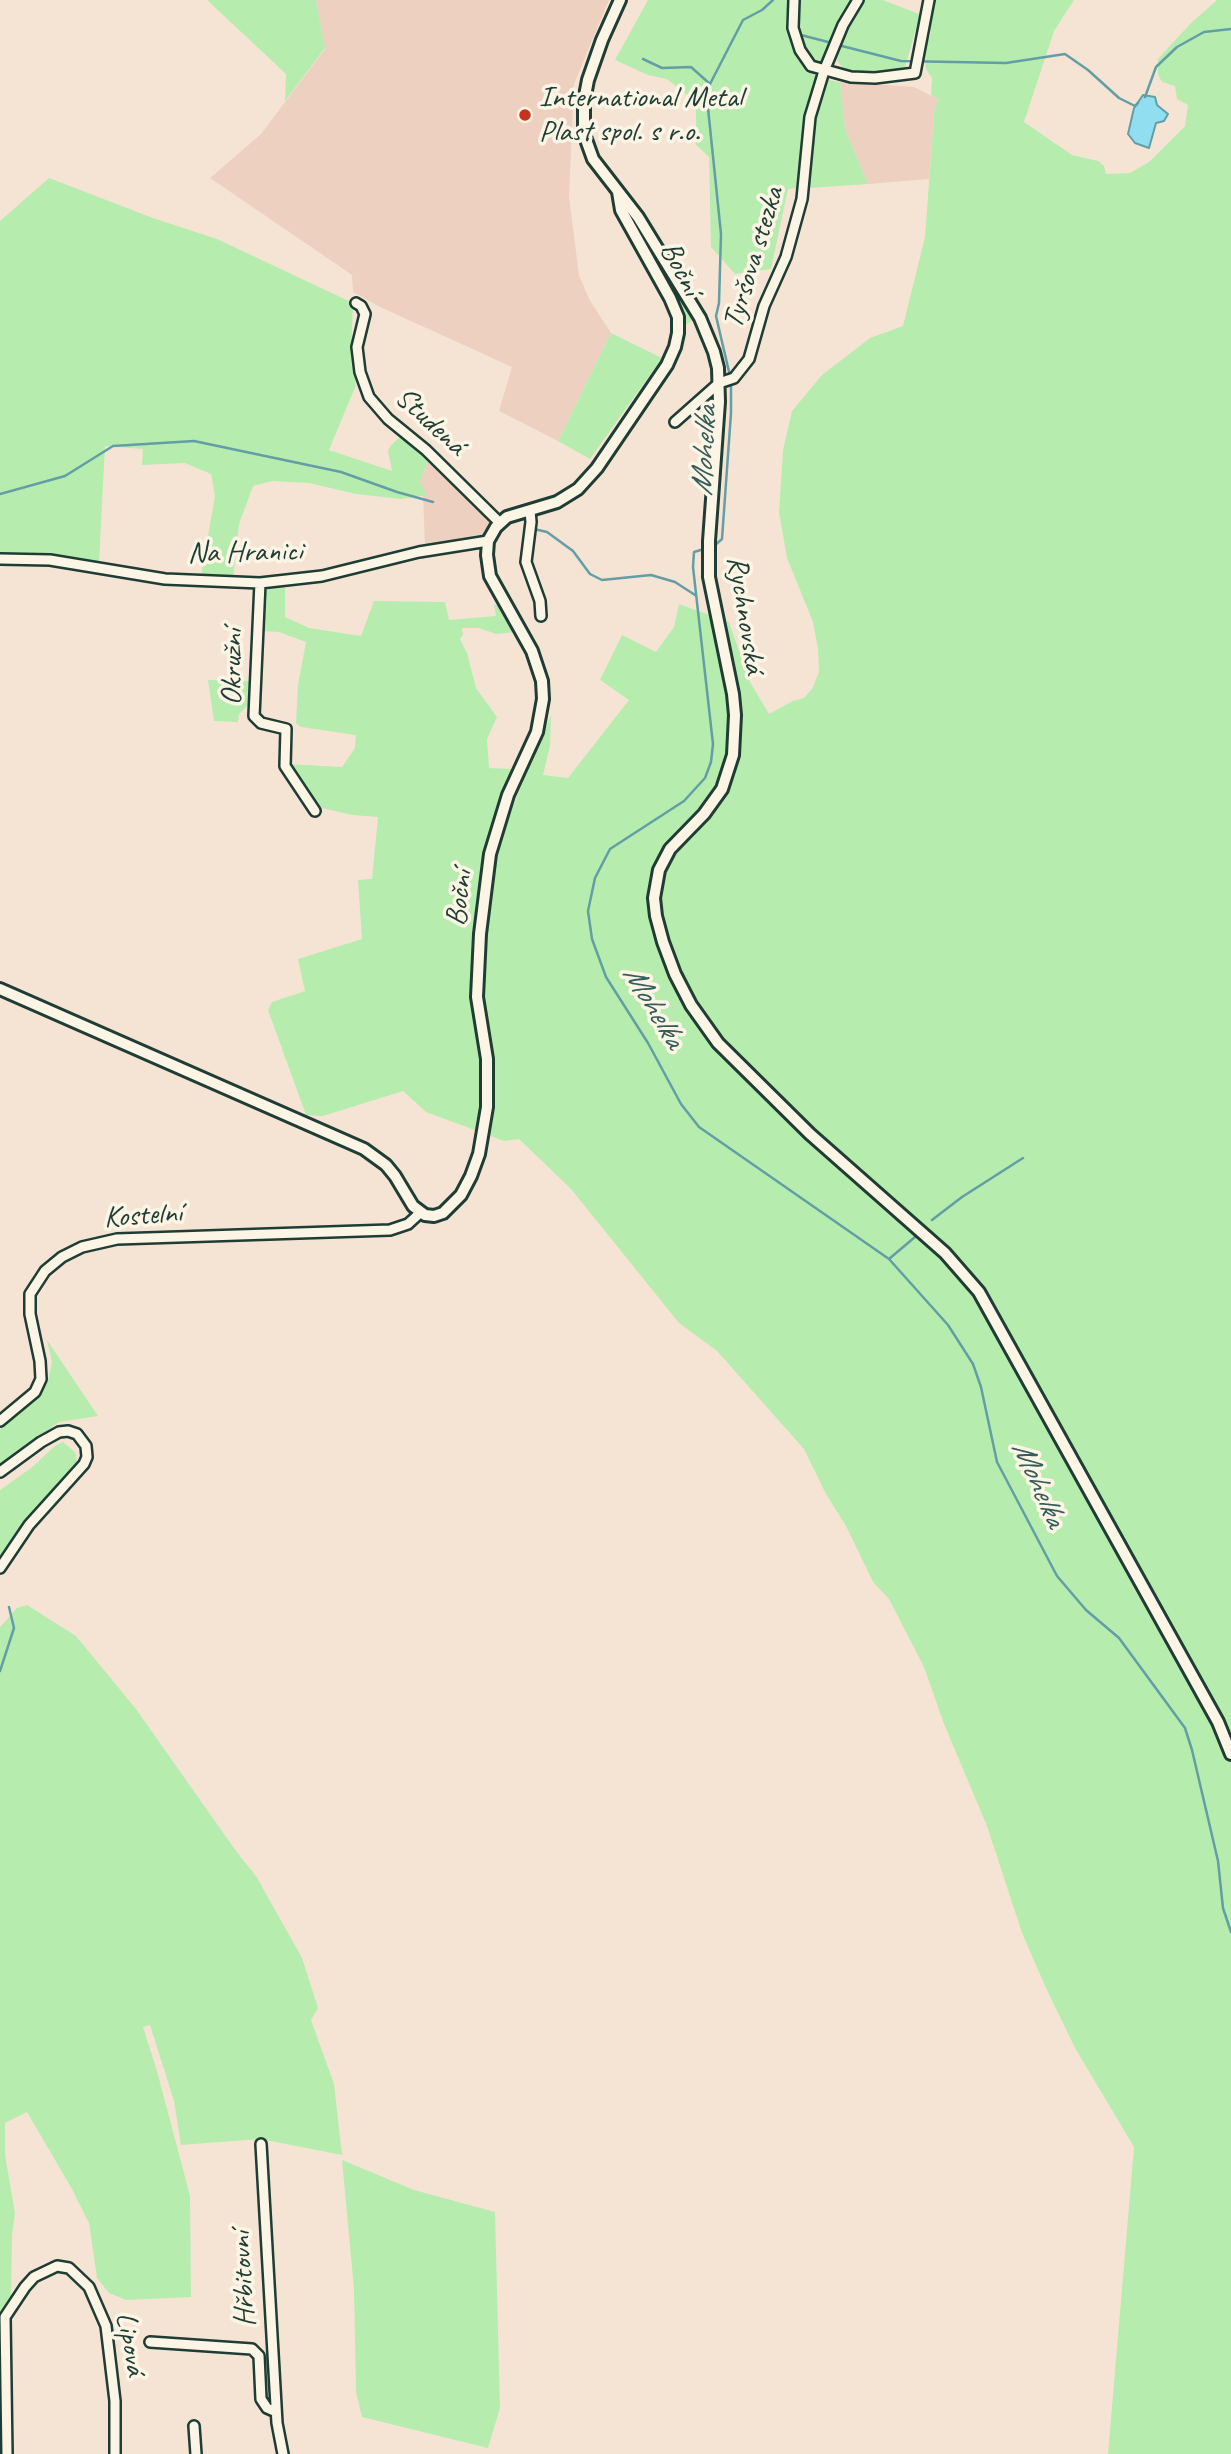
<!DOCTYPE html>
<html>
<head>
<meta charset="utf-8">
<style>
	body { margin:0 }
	canvas { display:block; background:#f5e4d4 }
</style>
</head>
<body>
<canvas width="1231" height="2454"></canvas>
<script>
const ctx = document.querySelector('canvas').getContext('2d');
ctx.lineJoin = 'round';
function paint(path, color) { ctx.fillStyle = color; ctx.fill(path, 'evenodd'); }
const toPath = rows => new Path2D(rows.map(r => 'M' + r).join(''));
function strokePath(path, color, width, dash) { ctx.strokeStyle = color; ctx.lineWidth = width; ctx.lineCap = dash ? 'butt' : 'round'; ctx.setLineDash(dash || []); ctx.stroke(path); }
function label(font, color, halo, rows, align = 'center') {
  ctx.font = font + ' Caveat,sans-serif'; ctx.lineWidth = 7; ctx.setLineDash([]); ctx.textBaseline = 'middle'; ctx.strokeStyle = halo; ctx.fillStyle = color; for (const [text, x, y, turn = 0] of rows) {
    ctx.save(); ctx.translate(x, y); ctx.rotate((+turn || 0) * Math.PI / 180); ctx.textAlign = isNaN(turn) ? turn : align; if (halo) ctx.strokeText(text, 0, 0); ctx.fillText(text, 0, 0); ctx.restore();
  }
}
paint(toPath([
	[316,0,609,0,574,84,569,197,579,275,589,299,611,333,558,441,499,411,512,367,380,307,353,292,352,275,210,178,261,134,325,49],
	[840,82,914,87,940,100,936,104,934,114,929,179,868,184,845,129],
	[428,460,494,522,486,534,460,542,425,546,423,495,426,495,420,482]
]), '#edd0c0');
paint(toPath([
	[207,0,316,0,325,48,285,101,286,74],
	[648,0,790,0,788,19,795,50,816,77,807,113,798,188,788,189,771,269,735,274,711,247,709,157,696,145,696,102,667,79,648,75,615,60],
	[801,0,853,0,832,37,823,65,810,60,803,44,799,18],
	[865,0,883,0,919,14,923,0,1074,0,1054,31,1024,122,1072,155,1098,161,1104,166,1106,174,1130,173,1149,162,1185,126,1188,105,1177,99,1175,86,1162,82,1158,75,1158,59,1190,24,1217,0,1231,0,1231,2454,1108,2454,1134,2147,1075,2048,1046,1988,1022,1933,987,1826,944,1724,924,1667,889,1599,873,1582,846,1526,826,1494,804,1449,717,1351,679,1323,571,1189,519,1139,504,1141,426,1112,403,1091,323,1116,306,1115,268,1010,272,1002,305,991,298,959,362,939,358,880,372,879,378,817,352,815,322,808,288,764,342,767,355,748,356,735,301,727,296,723,298,685,306,642,279,632,262,631,262,598,269,587,285,584,285,617,309,628,361,636,374,601,445,602,449,620,496,616,494,604,502,608,514,632,497,634,478,628,462,628,463,635,460,639,467,653,476,688,497,717,487,739,489,768,512,769,495,823,493,869,512,808,551,715,550,746,543,775,568,778,629,700,600,680,622,635,656,652,674,627,679,604,729,622,750,682,769,714,793,701,804,698,812,689,819,672,818,649,813,622,787,558,779,512,783,450,792,411,822,375,870,338,903,326,925,237,934,114,936,103,940,100,931,95,932,78,926,69,924,52,931,33,920,15,905,67,872,74,844,69,837,61,837,53,850,23],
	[823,79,840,82,845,129,868,184,809,188,815,125],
	[49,178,153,218,217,239,353,303,351,354,356,385,329,450,392,471,388,451,390,446,401,436,428,460,420,482,427,495,401,499,356,494,309,483,272,481,253,486,239,524,233,578,201,576,215,496,211,474,185,463,142,465,143,449,105,446,99,563,36,555,0,554,0,221],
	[633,217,694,319,686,325,675,296,630,218],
	[611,333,662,358,590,459,558,441],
	[208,680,250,681,249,704,239,714,238,722,214,721],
	[47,1340,98,1416,59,1422,0,1464,0,1429,42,1392,49,1377,52,1362],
	[63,1442,75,1452,77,1461,26,1520,0,1561,0,1490,31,1468,55,1446],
	[27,1605,76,1636,136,1709,236,1851,256,1876,302,1958,318,2008,311,2020,334,2084,342,2155,260,2139,181,2145,174,2101,150,2025,143,2027,157,2071,190,2196,191,2297,126,2300,109,2293,97,2278,89,2223,72,2189,27,2112,5,2123,5,2155,15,2213,12,2234,11,2302,0,2315,0,1627,17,1608],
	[342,2160,414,2190,495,2212,500,2408,488,2448,362,2417,356,2392,354,2289]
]), '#b6edaf');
const water = toPath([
	[1143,95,1155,97,1157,105,1168,114,1164,121,1156,123,1149,148,1135,143,1128,134,1134,108,1143,95]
]);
paint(water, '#91def0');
strokePath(water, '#639ea5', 2);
strokePath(toPath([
	[798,12,799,0],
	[797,22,801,35,832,43],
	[838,45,901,61,1006,63,1065,54,1088,70,1119,98,1135,106,1138,103],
	[643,59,662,68,691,67,710,84],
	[1145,97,1156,67,1177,47,1204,32,1231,29],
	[730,376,716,316,719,303,721,234,708,108,710,84,743,20,762,10,773,0],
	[0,494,65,476,113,446,194,441,341,472,397,492,433,502],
	[534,529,547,532,573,551,590,574,602,580,651,575,675,582,695,595],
	[714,546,722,539,731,413,731,382],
	[704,549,694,552,693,567,713,744,711,762,705,778,684,801,610,849,595,878,588,911,592,939,606,977,648,1043,681,1104,699,1127,889,1259,948,1325,973,1364,981,1387,997,1462,1057,1576,1086,1610,1119,1638,1185,1728,1192,1750,1218,1861,1223,1908,1231,1932],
	[932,1220,962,1197,1023,1158],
	[889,1259,915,1237],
	[0,1671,14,1628,9,1607]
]), '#639ea5', 2.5);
const minor = toPath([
	[794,0,793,28,800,50,811,66,851,77,875,78,915,73,929,0],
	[356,303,361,306,365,314,357,347,360,372,369,397,388,419,426,450,500,523],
	[675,422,719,383,734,378,749,359,764,306,786,257,802,199,810,117,824,71,843,25,858,0],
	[530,511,531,522,526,562,540,601,541,616],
	[0,559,50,560,165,579,260,583,322,576,419,552,488,541],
	[260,583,254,716,261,723,286,729,285,766,315,811],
	[0,1421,35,1392,41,1379,40,1361,30,1314,30,1294,45,1271,62,1257,82,1247,117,1239,390,1230,408,1224,420,1213],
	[0,1472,41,1442,59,1432,68,1431,77,1434,86,1446,87,1457,84,1464,29,1525,0,1568],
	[261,2144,277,2423,283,2454],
	[150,2342,252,2349,259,2356,261,2399,267,2408,276,2412],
	[194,2426,196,2454],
	[7,2454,5,2317,25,2287,34,2277,57,2266,69,2268,89,2287,106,2326,115,2401,115,2454]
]);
const tertiary = toPath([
	[620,0,602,40,588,80,584,101,584,134,593,159,638,217,700,318,714,352,718,368,719,402,709,541,709,577,733,694,735,715,733,755,722,789,704,814,670,849,659,870,654,898,656,916,663,942,675,974,691,1005,718,1043,810,1134,945,1253,979,1292,1218,1722,1231,1754],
	[0,989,364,1149,386,1165,395,1176,413,1206,425,1215,434,1216,443,1213,461,1195,471,1176,479,1154,487,1107,487,1059,477,997,480,934,490,854,508,795,537,732,543,699,542,681,532,651,490,576,487,555,488,541,496,527,507,517,557,502,578,489,597,468,667,365,675,347,678,333,678,317,670,298,621,210,618,192]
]);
strokePath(minor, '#1f3d34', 14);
strokePath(tertiary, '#1f3d34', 16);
strokePath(minor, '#fcf5e5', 9);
strokePath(tertiary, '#fcf5e5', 10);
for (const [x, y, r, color] of [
	[525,115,7,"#c8321e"]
]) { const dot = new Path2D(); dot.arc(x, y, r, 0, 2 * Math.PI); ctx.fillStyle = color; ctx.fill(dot); strokePath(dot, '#fcf5e5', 2.5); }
label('30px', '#1f3d34', '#fcf5e5', [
	["International Metal",539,98],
	["Plast spol. s r.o.",539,132]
], 'left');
label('30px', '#1f3d34', '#fcf5e5', [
	["Tyršova stezka",754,258,-73],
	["Boční",680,269,63],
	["Studená",430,422,43],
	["Na Hranici",245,553,-1],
	["Rychnovská",745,615,81],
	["Okružní",233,667,-89],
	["Boční",460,898,-83],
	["Kostelní",143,1216,-4],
	["Hřbitovní",244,2279,-93],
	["Lipová",130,2344,80]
]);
label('italic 32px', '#365d5a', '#fcf5e5', [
	["Mohelka",705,451,-87],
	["Mohelka",653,1007,59],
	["Mohelka",1038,1484,66]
]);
</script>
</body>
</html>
